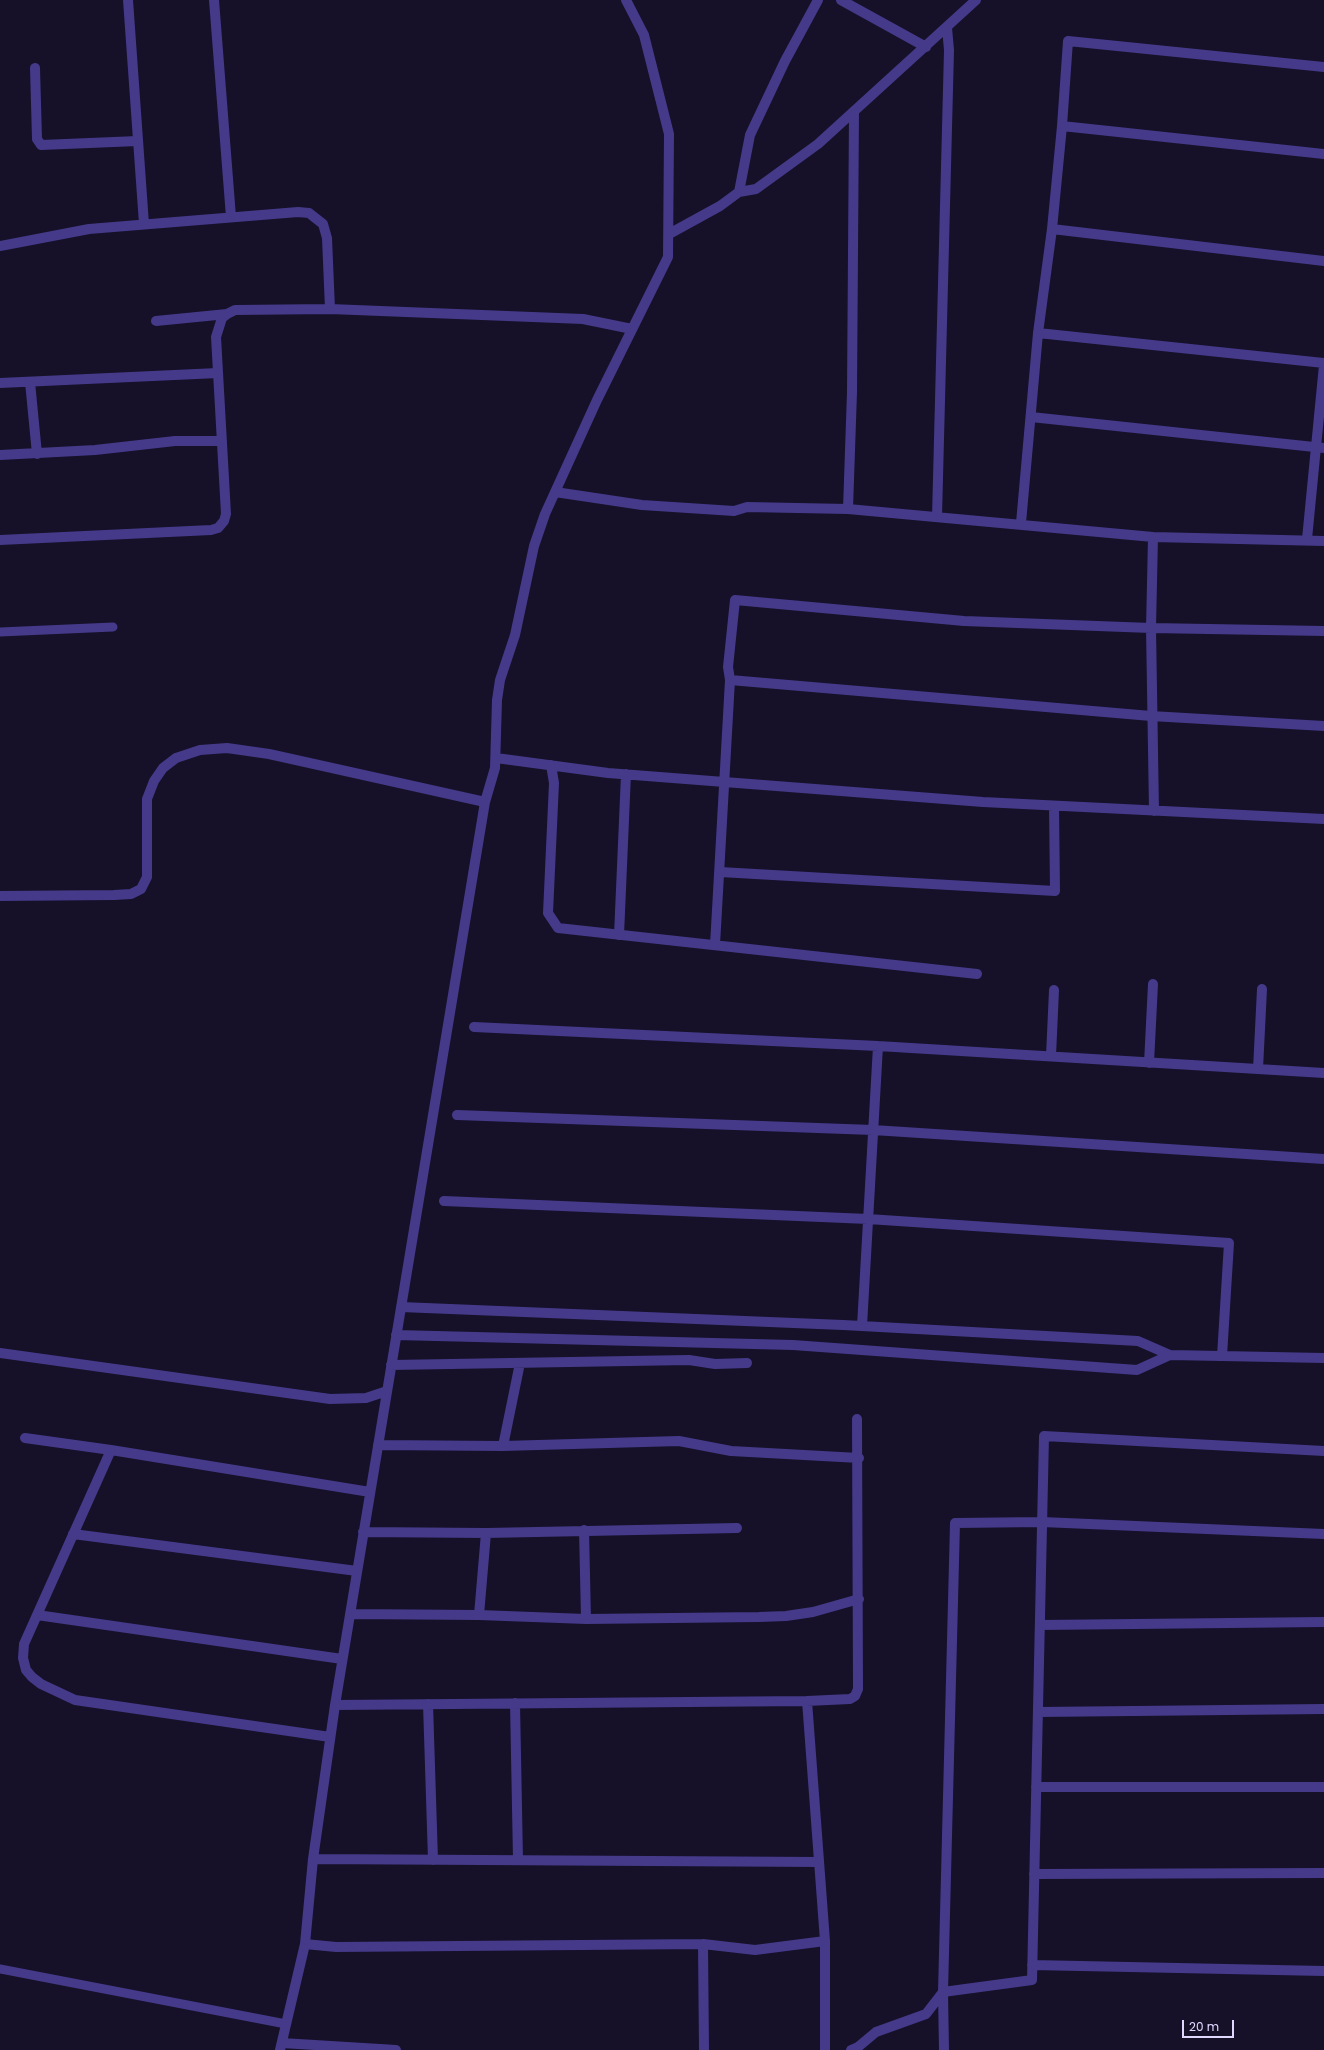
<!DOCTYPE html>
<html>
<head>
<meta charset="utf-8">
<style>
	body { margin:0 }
	#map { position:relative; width:1324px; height:2050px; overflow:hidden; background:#161029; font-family:Poppins,sans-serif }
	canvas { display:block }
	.scale { position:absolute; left:1182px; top:2020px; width:52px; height:18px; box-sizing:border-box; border:2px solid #e0d8ff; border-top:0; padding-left:5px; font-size:12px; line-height:14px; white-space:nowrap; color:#e0d8ff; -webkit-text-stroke:3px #161029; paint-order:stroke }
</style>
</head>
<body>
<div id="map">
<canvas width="1324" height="2050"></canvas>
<div class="scale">20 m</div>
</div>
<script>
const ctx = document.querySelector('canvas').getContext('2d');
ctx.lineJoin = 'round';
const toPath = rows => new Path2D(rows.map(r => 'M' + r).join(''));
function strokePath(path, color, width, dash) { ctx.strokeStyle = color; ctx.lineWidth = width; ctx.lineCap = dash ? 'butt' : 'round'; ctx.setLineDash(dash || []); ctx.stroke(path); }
strokePath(toPath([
	[0,632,113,627],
	[0,1969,286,2024]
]), '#443a89', 9);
strokePath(toPath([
	[128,0,144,224],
	[214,0,231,217],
	[841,0,926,47],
	[35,68,37,139,41,145,138,141],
	[1062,126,1324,154],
	[739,192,750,135,785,61,818,0],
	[1052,229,1324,261],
	[669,234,720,206,739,192,756,189,818,144,976,0],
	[0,246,89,229,298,212,309,213,323,224,327,238,330,309],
	[156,321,227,314],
	[1038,333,1324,363],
	[30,382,37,454],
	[0,383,218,373],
	[1031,417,1324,448],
	[0,455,95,450,175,441,222,441],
	[555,492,642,505,734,511,747,507,848,509,1153,537,1324,541],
	[848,509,852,392,854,111],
	[937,517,949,50,947,28],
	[1021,523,1038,333,1052,229,1062,126,1068,41,1324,67],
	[1153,537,1151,628,1154,811],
	[1307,539,1324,365],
	[0,540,211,530,218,528,224,521,226,514,216,337,222,318,227,314,235,310,330,309,583,319,632,329],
	[730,680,1151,716,1324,726],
	[496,758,608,773,983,802,1324,819],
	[551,765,554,783,548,913,558,928,977,974],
	[720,872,1055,891,1054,806],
	[0,896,114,895,131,894,141,889,147,877,147,799,154,781,163,768,176,758,200,750,227,748,269,754,485,802],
	[619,935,626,774],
	[715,945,730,680,728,667,735,600,964,621,1151,628,1324,631],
	[474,1027,878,1046,1324,1073],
	[1051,1056,1054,990],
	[1149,1063,1153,984],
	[1258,1069,1262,989],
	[457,1115,873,1130,1324,1159],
	[444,1201,868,1219,1229,1243,1222,1356],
	[401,1307,843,1325,1138,1341,1170,1355,1324,1358],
	[862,1326,878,1046],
	[396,1335,793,1345,1137,1370,1170,1355],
	[0,1353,330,1399,366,1398,387,1391],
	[391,1365,689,1360,715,1364,747,1363],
	[25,1438,111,1450,370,1492],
	[378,1445,503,1446,679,1441,731,1451,859,1458],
	[503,1446,520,1363],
	[111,1450,24,1644,23,1658,26,1670,32,1677,41,1684,75,1700,330,1737],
	[584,1530,586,1619],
	[363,1532,486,1533,737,1528],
	[73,1534,357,1571],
	[350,1614,479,1615,586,1619,759,1617,786,1616,813,1612,859,1599],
	[37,1615,342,1659],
	[479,1615,486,1533],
	[1040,1625,1324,1622],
	[807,1701,850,1699,855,1696,858,1689,857,1419],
	[515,1703,518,1860],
	[428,1704,433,1860],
	[335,1705,807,1701,825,1941,825,2050],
	[1038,1712,1324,1709],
	[1036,1787,1324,1787],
	[313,1859,819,1862],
	[1034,1874,1324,1873],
	[305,1944,336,1947,703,1944,755,1950,825,1941],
	[703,1944,704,2050],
	[1032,1965,1324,1971],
	[282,2043,396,2050],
	[280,2050,305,1944,313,1859,335,1705,485,802,495,768,497,700,500,680,515,635,534,546,545,514,597,400,668,257,669,134,644,35,626,0],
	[851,2050,858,2047,876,2032,926,2014,943,1992,955,1523,1042,1522,1324,1534],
	[944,2050,943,1992,1032,1980,1044,1436,1324,1451]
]), '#443a89', 10);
</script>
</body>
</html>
